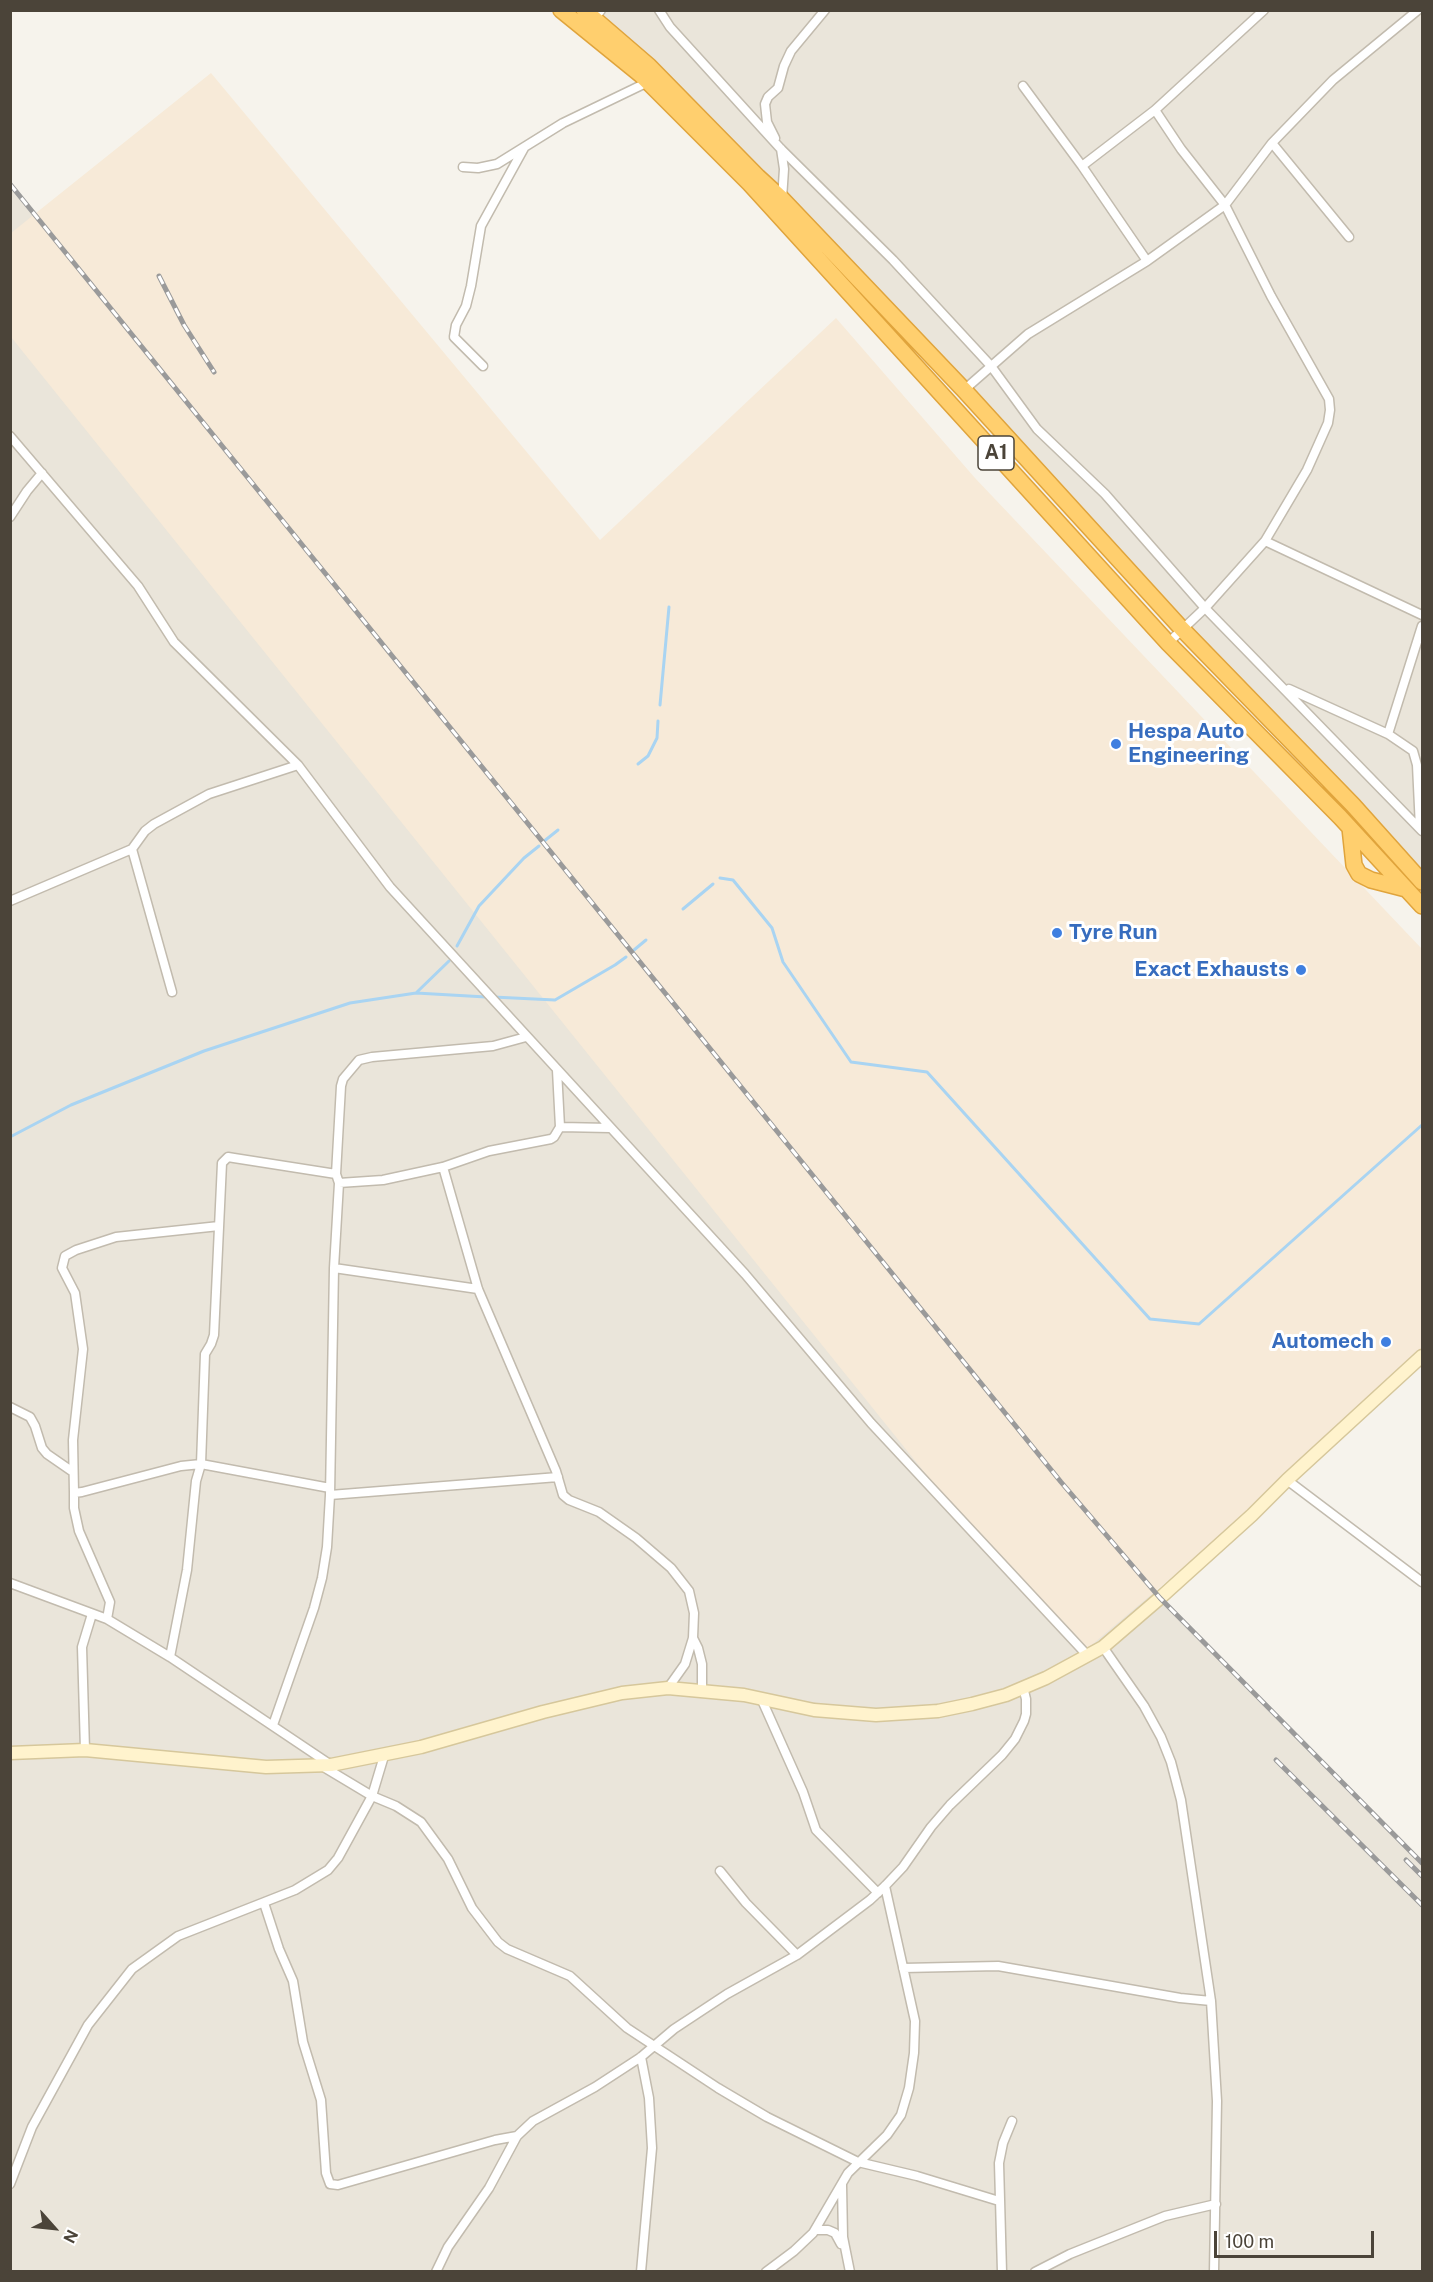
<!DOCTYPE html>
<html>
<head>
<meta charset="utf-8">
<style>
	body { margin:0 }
	#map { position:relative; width:1433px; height:2282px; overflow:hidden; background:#f6f3ec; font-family:"Public Sans",sans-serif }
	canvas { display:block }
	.frame { position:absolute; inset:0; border:12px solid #4b4439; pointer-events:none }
	.north { position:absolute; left:24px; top:2198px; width:60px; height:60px; -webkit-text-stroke:4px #fff; paint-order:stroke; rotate:117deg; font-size:16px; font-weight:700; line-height:24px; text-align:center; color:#4b4439 }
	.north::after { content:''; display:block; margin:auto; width:21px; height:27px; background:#4b4439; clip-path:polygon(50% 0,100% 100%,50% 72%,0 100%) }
	.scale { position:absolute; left:1214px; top:2231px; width:160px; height:27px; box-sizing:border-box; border:3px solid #4b4439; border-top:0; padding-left:8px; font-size:18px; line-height:21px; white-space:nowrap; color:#4b4439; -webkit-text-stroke:4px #fff; paint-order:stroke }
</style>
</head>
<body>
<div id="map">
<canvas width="1433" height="2282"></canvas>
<div class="frame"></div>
<div class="north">N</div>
<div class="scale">100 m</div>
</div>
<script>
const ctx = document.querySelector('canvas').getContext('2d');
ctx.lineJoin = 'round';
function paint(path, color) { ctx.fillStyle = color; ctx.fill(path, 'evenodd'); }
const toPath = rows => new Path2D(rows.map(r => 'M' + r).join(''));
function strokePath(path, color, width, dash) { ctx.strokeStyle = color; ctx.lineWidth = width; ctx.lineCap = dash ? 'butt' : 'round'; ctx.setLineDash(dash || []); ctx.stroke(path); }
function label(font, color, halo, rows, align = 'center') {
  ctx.font = font + ' "Public Sans",sans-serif'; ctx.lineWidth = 6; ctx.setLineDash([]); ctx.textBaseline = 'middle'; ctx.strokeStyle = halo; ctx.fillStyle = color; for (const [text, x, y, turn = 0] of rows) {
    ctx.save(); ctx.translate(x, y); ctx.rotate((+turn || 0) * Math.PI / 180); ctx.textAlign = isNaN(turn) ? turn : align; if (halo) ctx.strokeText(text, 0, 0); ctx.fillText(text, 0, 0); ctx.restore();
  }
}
paint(toPath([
	[584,11,1422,11,1422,882,1004,436],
	[10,184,1061,1482,1160,1598,1422,1863,1422,2271,11,2271]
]), '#eae5da');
paint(toPath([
	[211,73,600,540,836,318,975,478,1422,949,1422,1349,1203,1551,1088,1648,929,1478,11,337,11,233]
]), '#f7ead8');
strokePath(toPath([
	[660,705,669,607],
	[638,764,648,756,657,738,658,721],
	[543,842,558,830],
	[720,878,733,880,772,928,783,962,851,1062,927,1072,1150,1319,1199,1324,1422,1125],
	[683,909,713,884],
	[457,946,479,906,524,858,539,846],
	[634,950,646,940],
	[416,993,449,961],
	[493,997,555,1000,615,965,626,957],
	[10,1137,71,1105,204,1051,350,1003,416,993,486,997]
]), '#a9d4f2', 3);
const street = toPath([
	[659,10,670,27,780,148,893,260,991,366,1037,429,1105,494,1205,608,1422,831],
	[592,22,601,10],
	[1023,86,1082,166,1147,261],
	[775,138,767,122,765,104,768,97,778,88,784,66,791,51,825,10],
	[1272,143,1349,237],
	[781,149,784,169,782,199],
	[1082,166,1155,110],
	[463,167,478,168,497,164,563,123,648,82],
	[483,366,454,337,456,325,466,306,471,286,481,226,524,148],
	[964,390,1028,334,1147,261,1225,205,1272,143,1333,80,1418,10],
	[10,436,138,586,174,642,298,765,390,887,745,1274,871,1423,1088,1656],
	[10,517,27,491,42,473],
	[1265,541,1422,615],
	[1168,643,1205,608,1265,541,1307,470,1328,423,1330,410,1329,399,1271,296,1225,205,1181,149,1155,110,1264,10],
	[1289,689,1388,734,1413,751,1417,765,1420,828],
	[1388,734,1422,626],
	[132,849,172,992],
	[10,901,132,849,145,831,154,824,209,794,298,765],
	[557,1070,560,1127],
	[443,1167,478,1289,556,1471,563,1495,569,1500,599,1512,636,1538,671,1568,689,1591,694,1613,693,1638,685,1664,668,1688],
	[339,1183,383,1180,443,1167,489,1151,551,1139,554,1137,560,1127,610,1128],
	[334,1268,478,1289],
	[10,1407,30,1417,35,1426,42,1448,47,1454,73,1472],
	[1287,1480,1422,1582],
	[74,1493,73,1440,83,1349,75,1293,62,1268,65,1256,76,1250,116,1237,219,1226],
	[330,1495,558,1477],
	[10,1583,107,1619,170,1657,331,1765],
	[107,1619,110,1602,79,1531,74,1508,74,1493,82,1492,181,1466,201,1464,330,1488],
	[693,1638,698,1648,702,1664,702,1691],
	[1103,1647,1144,1706,1161,1737,1171,1762,1181,1800,1211,2001,1217,2101,1214,2272],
	[170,1657,187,1570,196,1481,201,1464,205,1354,211,1344,214,1335,222,1163,228,1157,234,1158,336,1174],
	[761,1698,803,1792,816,1830,878,1893],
	[273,1725,314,1608,322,1578,327,1547,330,1495,334,1268,339,1183,336,1174,341,1086,343,1079,359,1060,372,1057,493,1046,526,1037],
	[85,1750,82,1647,92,1614],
	[322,1766,372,1796,396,1806,421,1822,448,1859,472,1908,498,1942,507,1949,570,1976,627,2028,718,2088,767,2117,858,2162,917,2176,999,2201],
	[720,1871,746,1903,797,1955],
	[264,1903,279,1949,293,1981,303,2042,321,2100,326,2173,330,2184,338,2185,495,2140,517,2136],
	[903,1968,998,1966,1180,1998,1211,2001],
	[10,2184,32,2127,88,2025,132,1969,178,1936,295,1890,328,1870,338,1858,372,1796,384,1756],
	[842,2185,843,2237,850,2272],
	[815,2230,828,2230,835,2233,841,2244],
	[436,2272,448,2247,489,2188,517,2136,533,2121,595,2087,641,2057,674,2029,727,1994,797,1955,870,1900,885,1886,903,1867,931,1827,950,1805,1002,1755,1015,1739,1024,1721,1026,1714,1026,1699,1023,1687],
	[641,2272,652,2148,649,2098,641,2057],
	[766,2272,794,2251,813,2233,848,2173,887,2135,901,2115,909,2088,914,2053,915,2021,885,1886],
	[1002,2272,999,2163,1003,2143,1012,2121],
	[1035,2272,1070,2254,1165,2216,1216,2204]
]);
const secondary = toPath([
	[10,1753,85,1750,266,1767,331,1765,421,1747,543,1712,622,1693,668,1688,744,1695,814,1710,876,1715,938,1711,972,1704,1006,1695,1046,1678,1103,1647,1160,1598,1252,1515,1287,1480,1422,1356]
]);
const highway = toPath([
	[561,10,641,75,750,184,1168,643,1340,817,1422,906],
	[584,10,649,66,758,177,782,199,964,390,1182,629,1353,805,1422,882],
	[1350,828,1354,865,1359,874,1371,880,1406,889]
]);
strokePath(street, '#c2bbae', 11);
strokePath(secondary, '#d6c79b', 15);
strokePath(highway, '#e0a43c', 18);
strokePath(street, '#fff', 8);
strokePath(secondary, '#fff3cd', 12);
strokePath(highway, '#ffcf6e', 15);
const rail = toPath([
	[10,184,1061,1482,1160,1598,1422,1863],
	[159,276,184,325,214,372],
	[1276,1760,1422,1905],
	[1406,1860,1422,1876]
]);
strokePath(rail, '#9a9a9a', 5);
strokePath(rail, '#fff', 3, [9]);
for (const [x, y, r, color] of [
	[1116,744,6,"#3f7fe0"],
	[1057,933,6,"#3f7fe0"],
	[1301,970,6,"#3f7fe0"],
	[1386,1342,6,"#3f7fe0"]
]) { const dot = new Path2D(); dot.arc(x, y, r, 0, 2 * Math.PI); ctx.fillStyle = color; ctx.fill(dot); strokePath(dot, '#fff', 2); }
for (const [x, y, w] of [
	[996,453,36]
]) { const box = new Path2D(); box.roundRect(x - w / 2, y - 17, w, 34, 4.5); ctx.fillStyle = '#fff'; ctx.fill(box); strokePath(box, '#4b4439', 1.5); }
label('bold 20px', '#4b4439', null, [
	["A1",996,453]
]);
label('bold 21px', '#366cbe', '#fff', [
	["Hespa Auto",1128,732],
	["Engineering",1128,756],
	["Tyre Run",1069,933],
	["Exact Exhausts",1289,970,"right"],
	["Automech",1374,1342,"right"]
], 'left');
</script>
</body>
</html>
